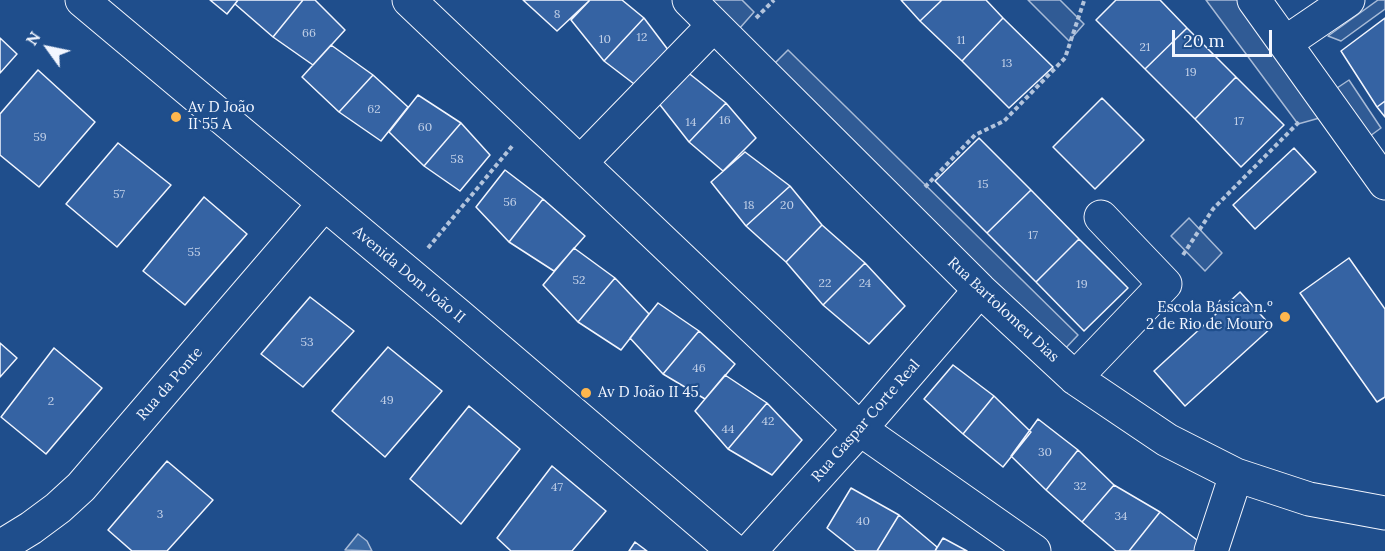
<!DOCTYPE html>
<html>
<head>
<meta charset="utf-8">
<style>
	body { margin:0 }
	#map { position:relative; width:1385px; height:551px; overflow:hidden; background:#1f4e8c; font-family:Lora,serif }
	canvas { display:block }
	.north { position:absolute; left:18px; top:18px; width:60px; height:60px; -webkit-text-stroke:4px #1f4e8c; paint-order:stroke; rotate:303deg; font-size:16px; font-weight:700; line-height:24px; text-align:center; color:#f2f6ff }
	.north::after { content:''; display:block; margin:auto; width:21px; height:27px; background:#f2f6ff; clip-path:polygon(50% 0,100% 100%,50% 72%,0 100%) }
	.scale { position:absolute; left:1172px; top:30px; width:100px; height:27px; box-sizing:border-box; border:3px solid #f2f6ff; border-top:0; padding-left:8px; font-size:18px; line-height:21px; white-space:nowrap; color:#f2f6ff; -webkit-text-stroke:4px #1f4e8c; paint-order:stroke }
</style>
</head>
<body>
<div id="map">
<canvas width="1385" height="551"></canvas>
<div class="north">N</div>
<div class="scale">20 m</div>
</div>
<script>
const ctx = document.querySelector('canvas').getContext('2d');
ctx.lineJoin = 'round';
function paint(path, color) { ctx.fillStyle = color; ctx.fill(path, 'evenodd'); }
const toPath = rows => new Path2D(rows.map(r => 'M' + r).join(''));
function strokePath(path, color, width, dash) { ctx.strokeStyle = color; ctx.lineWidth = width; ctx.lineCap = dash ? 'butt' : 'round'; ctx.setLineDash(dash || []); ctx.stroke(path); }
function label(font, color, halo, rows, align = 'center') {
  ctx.font = font + ' Lora,serif'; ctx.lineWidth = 4.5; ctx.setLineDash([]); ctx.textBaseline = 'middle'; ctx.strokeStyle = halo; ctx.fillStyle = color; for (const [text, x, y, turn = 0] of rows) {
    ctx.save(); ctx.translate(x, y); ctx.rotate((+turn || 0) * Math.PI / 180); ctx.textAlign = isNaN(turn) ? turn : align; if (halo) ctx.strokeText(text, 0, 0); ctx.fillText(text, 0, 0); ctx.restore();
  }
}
const parking = toPath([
	[710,0,742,0,754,12,739,29,710,0],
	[1028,0,1060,0,1084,24,1069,41,1028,0],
	[1206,0,1240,0,1323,117,1298,124,1206,0],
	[1378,0,1385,0,1385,9,1341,41,1328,36,1378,0],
	[788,50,1078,335,1062,352,774,64,788,50],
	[1349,80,1381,128,1370,136,1337,88,1349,80],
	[1189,218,1222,253,1205,271,1171,236,1189,218]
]);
paint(parking, '#305b95');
strokePath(parking, '#a8bbd7', 1.5);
const water = toPath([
	[358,534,367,541,372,551,345,550,358,534]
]);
paint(water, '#3b69a3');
strokePath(water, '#a8bbd7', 1.5);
const building = toPath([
	[210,0,238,0,227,14,210,0],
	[238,0,303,0,273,37,235,4,238,0],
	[303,0,315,0,345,30,313,65,273,37,303,0],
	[523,0,590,0,557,31,523,0],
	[590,0,622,0,644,18,604,61,571,20,590,0],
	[901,0,942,0,920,21,901,0],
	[942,0,986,0,1003,18,962,61,920,21,942,0],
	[1116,0,1160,0,1187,28,1145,69,1096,20,1116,0],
	[644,18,675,59,642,90,604,61,644,18],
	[1003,18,1053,67,1009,108,962,61,1003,18],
	[1385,18,1385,101,1377,107,1341,51,1385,18],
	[1187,28,1236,77,1195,119,1145,69,1187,28],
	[0,38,17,54,0,73,0,38],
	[331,45,373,75,339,112,302,77,331,45],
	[38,70,95,122,39,187,0,155,0,114,38,70],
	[686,71,726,103,689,142,657,101,686,71],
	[373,75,408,107,381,141,339,112,373,75],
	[1236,77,1284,125,1241,167,1195,119,1236,77],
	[418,95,461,123,424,166,389,132,418,95],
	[1102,98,1144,140,1095,189,1053,147,1102,98],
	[1385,101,1385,117,1377,107,1385,101],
	[726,103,756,138,723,171,689,142,726,103],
	[461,123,490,155,460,191,424,166,461,123],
	[979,138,1031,190,987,233,935,181,979,138],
	[118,143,171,185,117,247,66,204,118,143],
	[1294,148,1316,172,1255,229,1233,205,1294,148],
	[745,152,790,186,746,226,711,182,745,152],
	[505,170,543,199,509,242,476,207,505,170],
	[790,186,822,225,786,262,746,226,790,186],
	[1031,190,1079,239,1036,282,987,233,1031,190],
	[204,197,247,234,185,305,143,271,204,197],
	[543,199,585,236,554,271,509,242,543,199],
	[822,225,865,263,823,305,786,262,822,225],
	[1079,239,1128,288,1084,331,1036,282,1079,239],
	[574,248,615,278,578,322,543,285,574,248],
	[1349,258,1385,309,1385,397,1377,402,1300,293,1349,258],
	[865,263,905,306,869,344,823,305,865,263],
	[615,278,649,314,621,350,578,322,615,278],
	[1240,292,1272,327,1185,406,1154,371,1240,292],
	[310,297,354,331,303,387,261,354,310,297],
	[658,303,699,331,663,374,630,338,658,303],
	[699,331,735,364,705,399,663,374,699,331],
	[0,343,17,358,0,377,0,343],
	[388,347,442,391,385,457,332,411,388,347],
	[54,348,102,388,46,454,1,417,54,348],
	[953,365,994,396,963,434,924,399,953,365],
	[725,375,767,403,728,449,695,411,725,375],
	[994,396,1031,432,1003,467,963,434,994,396],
	[767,403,802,440,772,475,728,449,767,403],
	[469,406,520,449,461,524,410,479,469,406],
	[1038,419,1078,450,1046,490,1011,456,1038,419],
	[1078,450,1114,485,1082,522,1046,490,1078,450],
	[167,461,213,500,167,551,132,551,108,530,167,461],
	[552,466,606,511,572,551,511,551,497,538,552,466],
	[1114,485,1160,512,1129,551,1116,551,1082,522,1114,485],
	[851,488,899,515,877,551,856,551,827,528,851,488],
	[1160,512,1205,546,1203,551,1129,551,1160,512],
	[899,515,937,547,935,551,877,551,899,515],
	[943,538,967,551,935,551,943,538],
	[635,542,647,551,629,551,635,542]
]);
paint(building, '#3563a3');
strokePath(building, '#f2f6ff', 1.5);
const minor = toPath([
	[82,0,459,316,734,551],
	[409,0,860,429,1034,551],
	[689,0,980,290,1075,378,1167,440,1236,475,1309,499,1385,513],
	[1254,0,1385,183],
	[1285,43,1348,0],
	[580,163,714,25],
	[1075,378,1165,284,1101,217],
	[0,547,31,528,58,508,81,487,324,204],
	[750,551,860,429,980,290],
	[1211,551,1236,475]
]);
strokePath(minor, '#f2f6ff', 35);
strokePath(toPath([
	[756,18,774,0],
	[925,187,975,135,1004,121,1065,58,1084,1],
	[428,248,513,145],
	[1183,255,1213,209,1300,121]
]), '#b3c4dc', 4, [4.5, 3]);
strokePath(minor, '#1f4e8c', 33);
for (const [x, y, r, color] of [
	[176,117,6,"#ffb74d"],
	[1285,317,6,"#ffb74d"],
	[586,393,6,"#ffb74d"]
]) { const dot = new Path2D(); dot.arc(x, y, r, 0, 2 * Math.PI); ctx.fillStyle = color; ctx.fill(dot); strokePath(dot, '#1f4e8c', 2); }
label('12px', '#c3d1e8', null, [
	["8",557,15],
	["66",309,34],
	["12",642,38],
	["10",605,40],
	["11",961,41],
	["21",1145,48],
	["13",1007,64],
	["19",1191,73],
	["62",374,110],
	["16",725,121],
	["17",1239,122],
	["14",691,123],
	["60",425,128],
	["59",40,138],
	["58",457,160],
	["15",983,185],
	["57",119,195],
	["56",510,203],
	["18",749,206],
	["20",787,206],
	["17",1033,236],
	["55",194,253],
	["52",579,281],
	["22",825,284],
	["24",865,284],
	["19",1082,285],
	["53",307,343],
	["46",699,369],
	["49",387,401],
	["2",51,402],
	["42",768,422],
	["44",728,430],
	["30",1045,453],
	["32",1080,487],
	["47",557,488],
	["3",160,515],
	["34",1121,517],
	["40",863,522]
]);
label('15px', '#f2f6ff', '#1f4e8c', [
	["Av D João",188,108],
	["II 55 A",188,125],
	["Escola Básica n.º",1273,308,"right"],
	["2 de Rio de Mouro",1273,325,"right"],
	["Av D João II 45",598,393]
], 'left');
label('15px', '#f2f6ff', '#1f4e8c', [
	["Avenida Dom João II",409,275,40],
	["Rua Bartolomeu Dias",1003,310,43],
	["Rua da Ponte",170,384,-49],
	["Rua Gaspar Corte Real",866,421,-49]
]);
</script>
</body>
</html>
